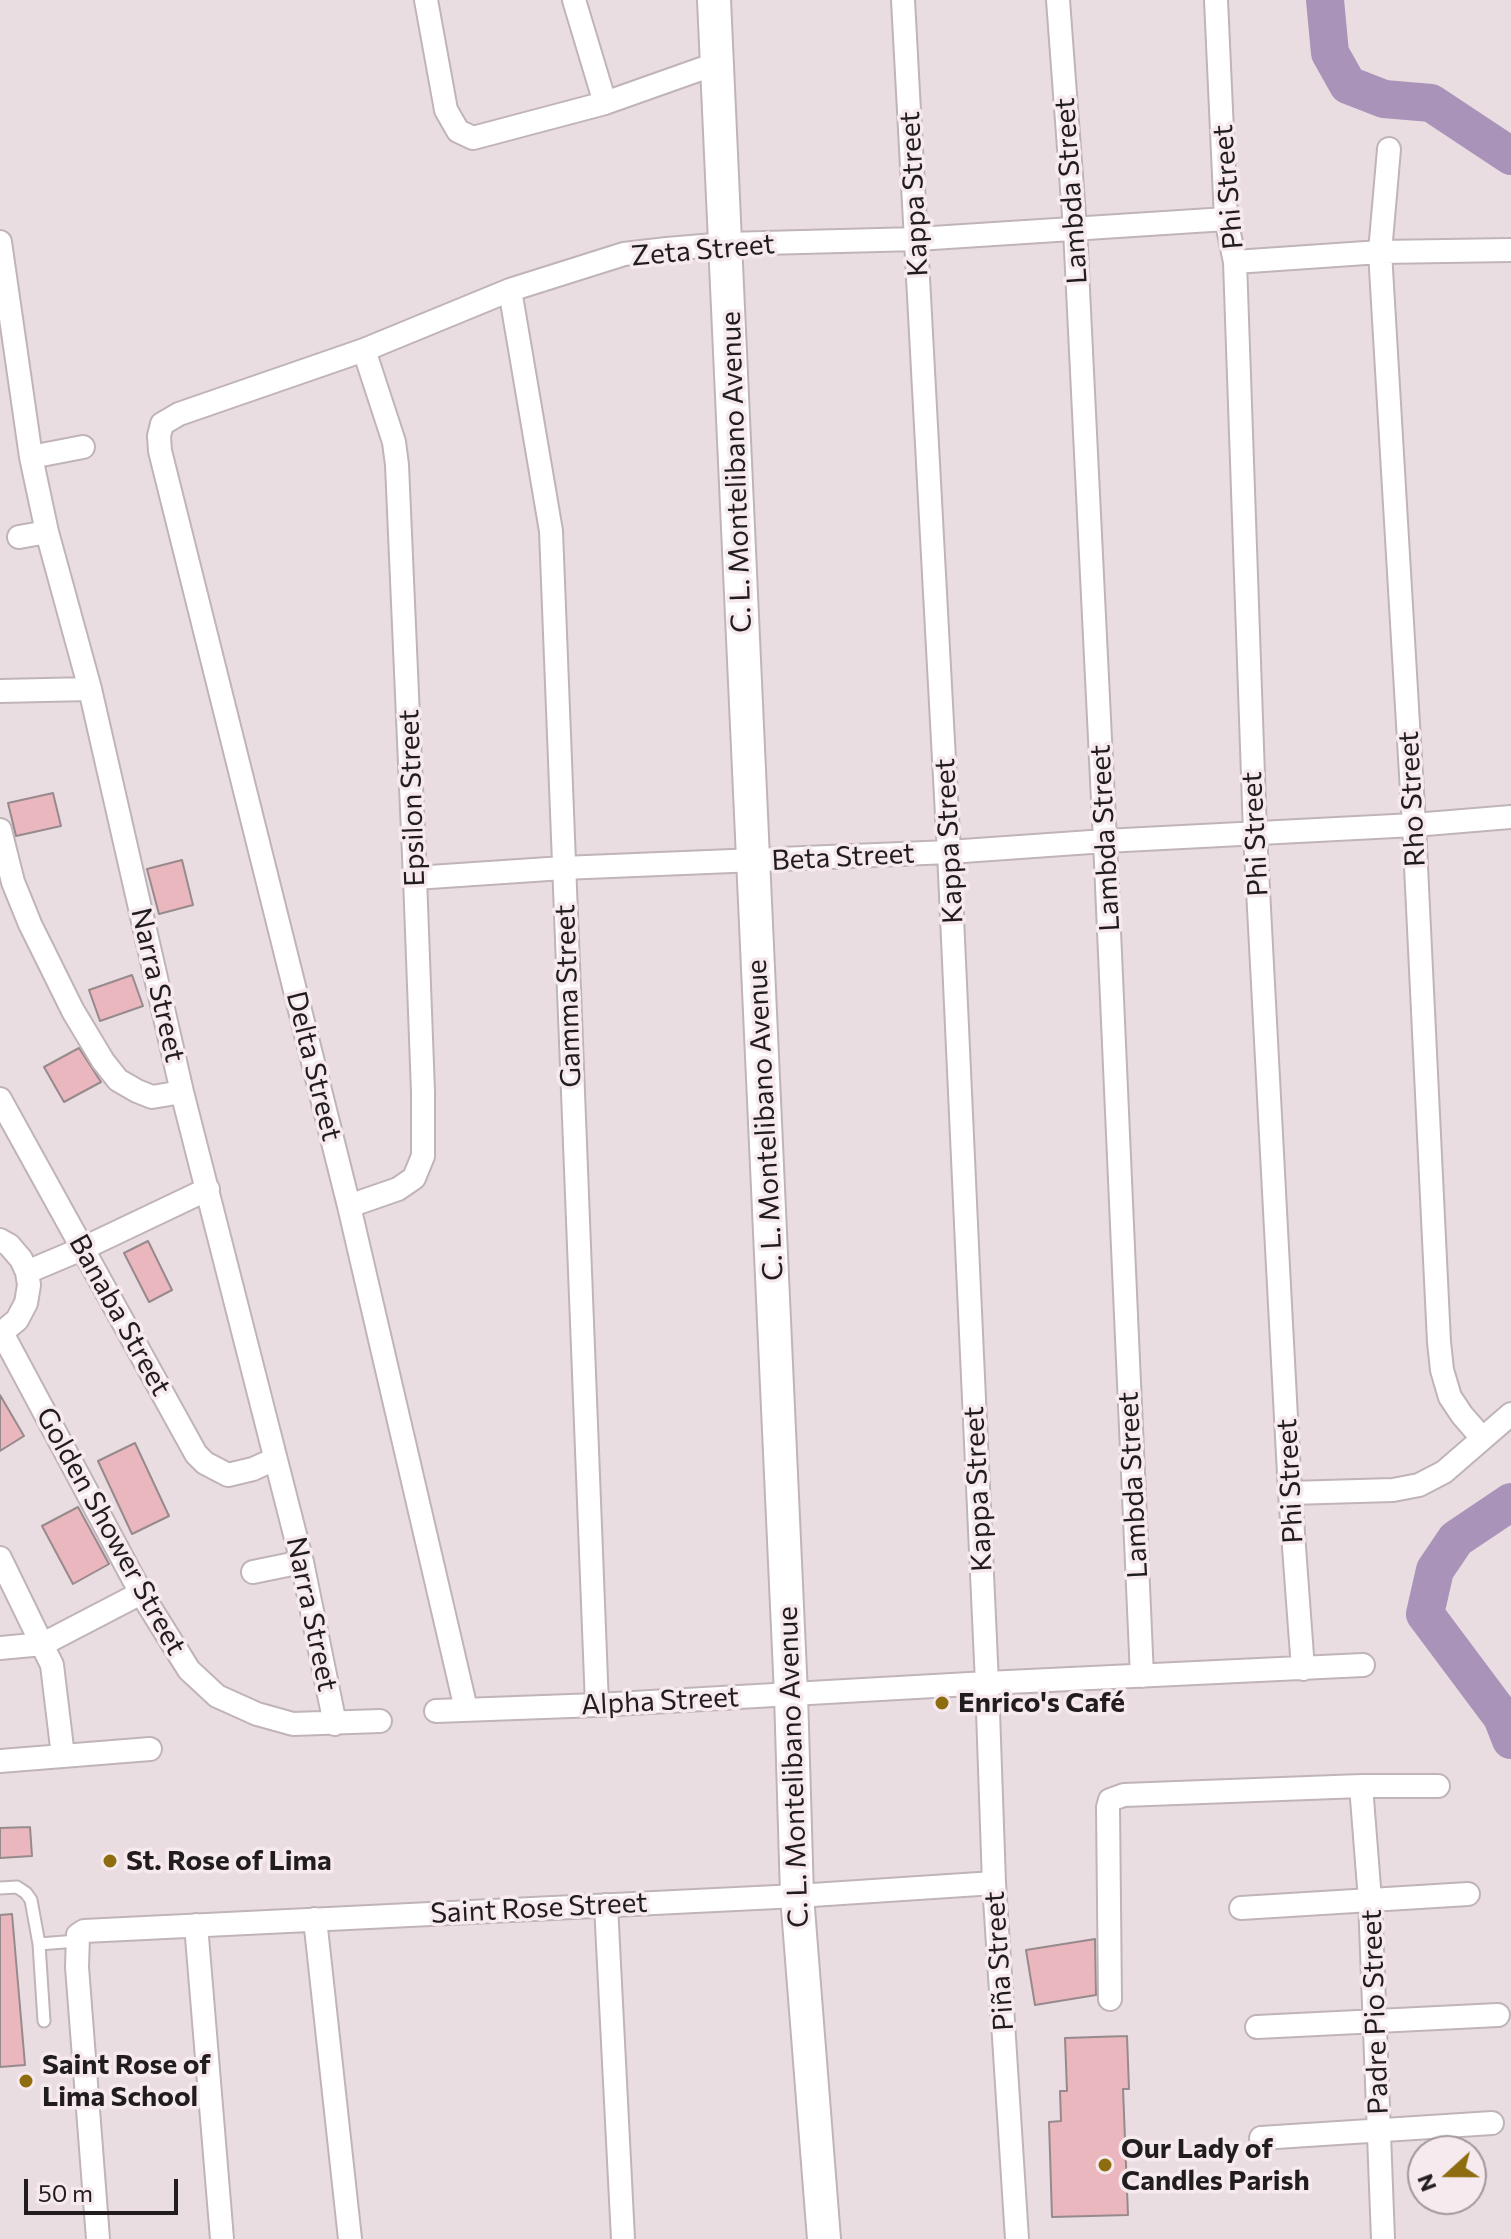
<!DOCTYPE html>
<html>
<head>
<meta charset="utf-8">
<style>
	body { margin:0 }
	#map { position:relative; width:1511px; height:2239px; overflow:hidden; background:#e9dde2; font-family:Commissioner,sans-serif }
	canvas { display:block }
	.north { position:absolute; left:1407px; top:2135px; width:80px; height:80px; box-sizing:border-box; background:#f6eaef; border:2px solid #a1989c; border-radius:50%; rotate:249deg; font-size:22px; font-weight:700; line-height:32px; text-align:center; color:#211d1f }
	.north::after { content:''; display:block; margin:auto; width:28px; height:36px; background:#8d6d0f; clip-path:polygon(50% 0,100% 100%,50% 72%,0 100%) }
	.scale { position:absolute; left:24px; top:2179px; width:154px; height:36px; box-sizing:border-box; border:4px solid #211d1f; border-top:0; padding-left:10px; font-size:24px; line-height:28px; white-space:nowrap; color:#211d1f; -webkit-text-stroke:6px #f6eaef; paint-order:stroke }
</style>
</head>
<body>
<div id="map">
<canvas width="1511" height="2239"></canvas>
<div class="north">N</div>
<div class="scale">50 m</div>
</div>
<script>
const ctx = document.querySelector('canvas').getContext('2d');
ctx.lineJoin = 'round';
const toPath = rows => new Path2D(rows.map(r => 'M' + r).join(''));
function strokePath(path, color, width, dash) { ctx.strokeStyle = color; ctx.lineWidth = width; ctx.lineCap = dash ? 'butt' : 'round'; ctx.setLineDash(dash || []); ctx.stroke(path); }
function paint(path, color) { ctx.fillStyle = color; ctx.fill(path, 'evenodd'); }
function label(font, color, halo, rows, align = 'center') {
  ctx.font = font + ' Commissioner,sans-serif'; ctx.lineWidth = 7; ctx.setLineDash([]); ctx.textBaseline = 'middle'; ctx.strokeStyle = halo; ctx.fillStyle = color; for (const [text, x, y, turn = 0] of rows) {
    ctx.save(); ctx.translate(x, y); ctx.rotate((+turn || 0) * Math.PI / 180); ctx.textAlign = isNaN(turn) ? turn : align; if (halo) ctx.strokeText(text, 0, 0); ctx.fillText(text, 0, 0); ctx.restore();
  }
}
strokePath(toPath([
	[1325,0,1330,53,1348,85,1384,99,1431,103,1511,156],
	[1511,1502,1456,1539,1435,1570,1425,1614,1502,1717,1511,1740]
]), '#a993b9', 38);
const building = toPath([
	[53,793,61,826,16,836,8,803,53,793],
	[182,860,193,905,159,914,147,869,182,860],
	[132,975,143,1006,100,1021,89,990,132,975],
	[79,1048,101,1082,64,1102,44,1067,79,1048],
	[148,1241,172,1290,149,1302,124,1253,148,1241],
	[0,1395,24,1436,0,1451,0,1395],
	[135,1443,169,1516,132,1534,98,1461,135,1443],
	[78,1507,109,1564,73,1584,42,1526,78,1507],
	[30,1827,32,1856,0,1858,0,1828,30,1827],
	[12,1914,25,2065,0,2067,0,1915,12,1914],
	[1095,1939,1096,1995,1035,2005,1026,1950,1095,1939],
	[1127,2036,1129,2089,1123,2089,1128,2215,1052,2217,1049,2122,1061,2121,1060,2091,1067,2091,1065,2038,1127,2036]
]);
paint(building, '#eab7be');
strokePath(building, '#978a8c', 2);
const lane = toPath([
	[0,1888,17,1887,26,1893,31,1900,39,1944,77,1941],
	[39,1944,44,2021]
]);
const street = toPath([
	[426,0,446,110,458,131,473,138,605,103,718,63],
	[574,0,605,103],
	[903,0,949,852,987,1683,994,1883,1017,2239],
	[1058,0,1075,229,1105,841,1142,1676],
	[1216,0,1226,219,1235,262,1255,833,1290,1493,1303,1669],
	[1389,149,1380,252,1414,825,1439,1342,1442,1370,1450,1397,1462,1415,1482,1438],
	[0,242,31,457,47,532,90,689,182,1092,302,1562,335,1724],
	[1235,262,1380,252,1511,250],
	[510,290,551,531,597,1705],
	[31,457,83,447],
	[19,537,47,532],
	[0,691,90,689],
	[0,830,13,882,30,924,73,1011,103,1061,118,1080,137,1091,152,1097,182,1092],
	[415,878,563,868,949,852,1105,841,1414,825,1511,817],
	[0,1099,196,1454,205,1463,228,1475,253,1469,275,1459],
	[349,1206,398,1189,414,1178,423,1156,423,1092,415,878,397,465,394,442,364,350],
	[0,1240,9,1245,21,1259,27,1272,29,1285,26,1303,17,1320,0,1334],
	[27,1272,84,1248,208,1189],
	[2,1333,141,1593,189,1670,217,1696,257,1714,293,1724,380,1721],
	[1290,1493,1393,1490,1419,1485,1444,1472,1511,1414],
	[0,1558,52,1665,63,1756],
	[253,1572,302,1562],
	[0,1648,43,1644,141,1593],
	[466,1709,349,1206,160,451,159,436,162,424,179,414,364,350,510,290,624,254,667,249,726,244,917,239,1226,219],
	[436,1711,597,1705,987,1683,1363,1665],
	[0,1761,150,1749],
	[1361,1786,1370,1900,1383,2239],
	[606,1905,623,2239],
	[1241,1908,1468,1894],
	[315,1919,350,2239],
	[196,1925,222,2239],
	[1110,1999,1108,1807,1110,1800,1124,1795,1361,1786,1438,1786],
	[1257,2027,1498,2015],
	[1261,2138,1492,2123],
	[98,2239,77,1967,78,1935,84,1931,797,1896,994,1883]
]);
const secondary = toPath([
	[714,0,791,1694,797,1896,824,2239]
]);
strokePath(lane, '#c0b4b9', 15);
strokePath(street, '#c0b4b9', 26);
strokePath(secondary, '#c0b4b9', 36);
strokePath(lane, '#fff', 11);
strokePath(street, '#fff', 22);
strokePath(secondary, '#fff', 32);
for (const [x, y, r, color] of [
	[942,1703,8,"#8d6d0f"],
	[110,1861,8,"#8d6d0f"],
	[26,2081,8,"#8d6d0f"],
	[1105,2165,8,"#8d6d0f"]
]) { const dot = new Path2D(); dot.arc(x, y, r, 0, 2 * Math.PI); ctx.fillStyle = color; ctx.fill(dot); strokePath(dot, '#f6eaef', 3); }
label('28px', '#211d1f', '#f6eaef', [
	["Phi Street",1228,187,-95],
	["Lambda Street",1071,191,-94],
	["Kappa Street",914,194,-93],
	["Zeta Street",703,250,-5],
	["C. L. Montelibano Avenue",736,472,-92],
	["Epsilon Street",412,798,-92],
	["Rho Street",1412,799,-93],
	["Phi Street",1255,834,-93],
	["Lambda Street",1105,838,-93],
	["Kappa Street",949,841,-93],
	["Beta Street",843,857,-3],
	["Narra Street",158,985,77],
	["Gamma Street",568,996,-92],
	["Delta Street",314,1066,76],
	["C. L. Montelibano Avenue",765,1120,-93],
	["Banaba Street",120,1315,61],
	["Phi Street",1290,1481,-93],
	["Lambda Street",1133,1485,-93],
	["Kappa Street",978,1489,-93],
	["Golden Shower Street",111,1531,61],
	["Narra Street",312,1614,78],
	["Alpha Street",660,1701,-3],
	["C. L. Montelibano Avenue",793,1767,-92],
	["Saint Rose Street",539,1908,-3],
	["Piña Street",999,1961,-94],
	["Padre Pio Street",1375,2012,-92]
]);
label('bold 28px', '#211d1f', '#f6eaef', [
	["Enrico's Café",958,1703],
	["St. Rose of Lima",126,1861],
	["Saint Rose of",42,2065],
	["Lima School",42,2097],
	["Our Lady of",1121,2149],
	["Candles Parish",1121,2181]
], 'left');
</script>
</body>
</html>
